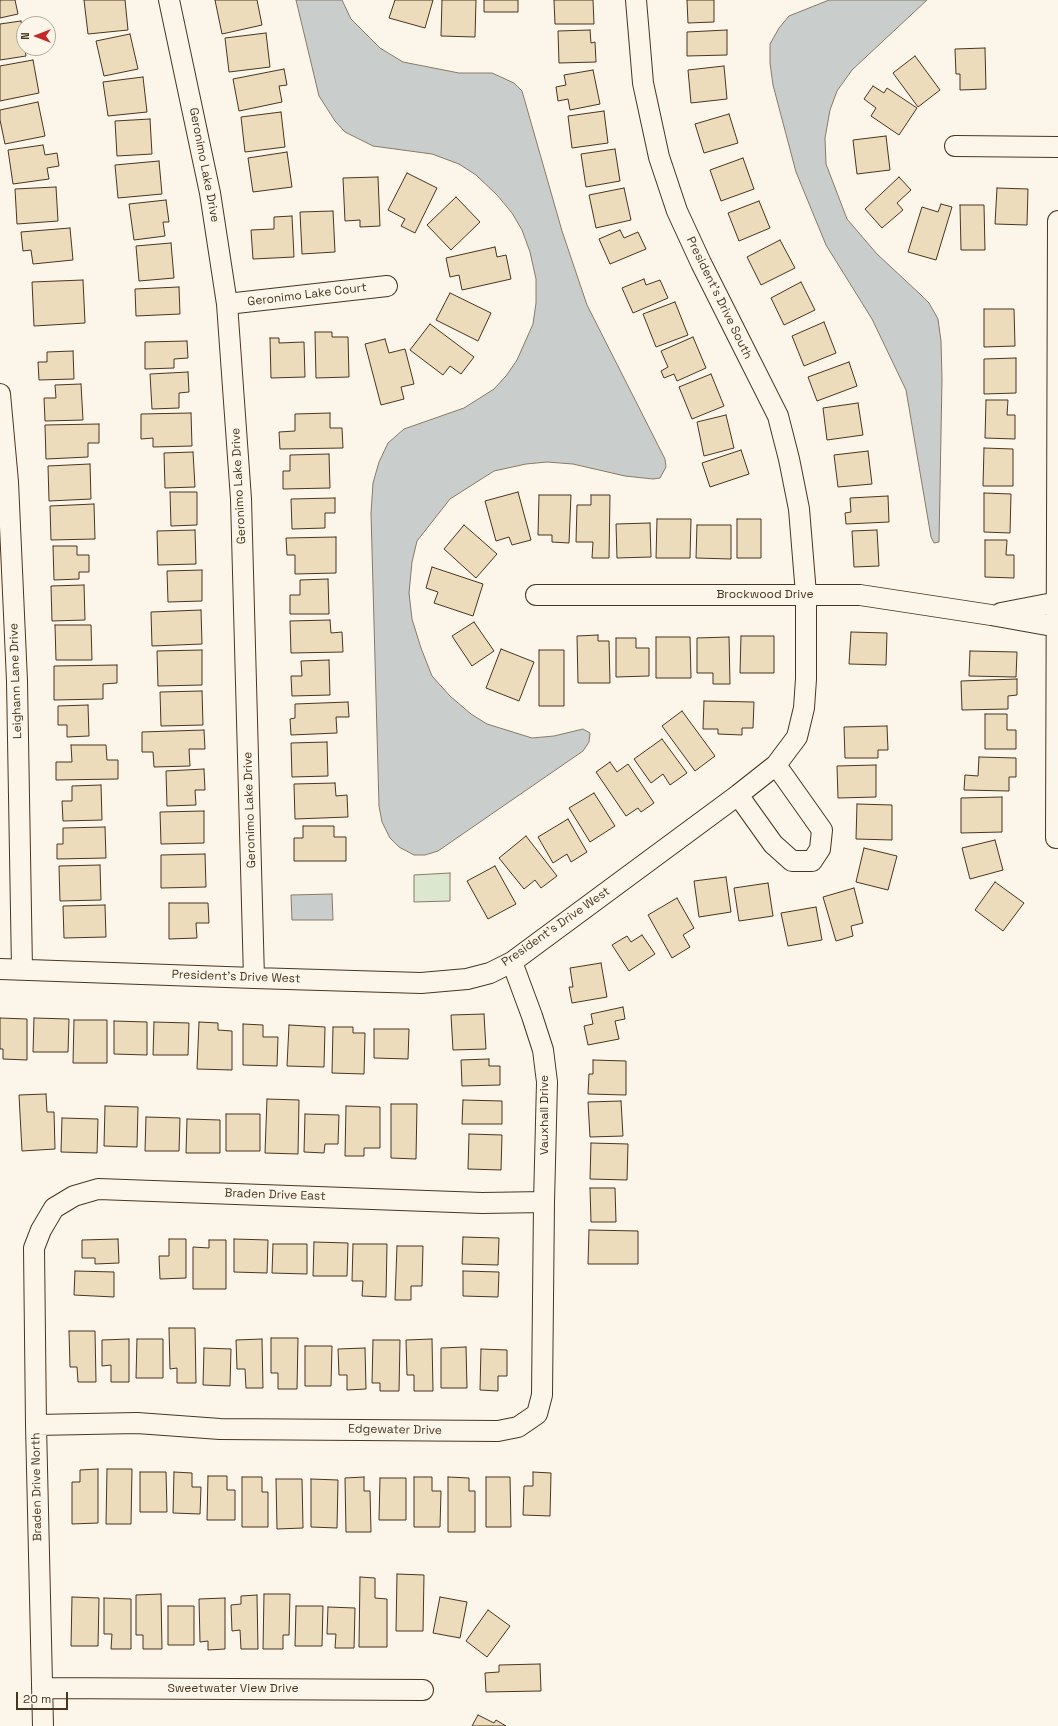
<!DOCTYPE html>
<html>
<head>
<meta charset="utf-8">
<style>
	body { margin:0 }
	#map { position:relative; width:1058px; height:1726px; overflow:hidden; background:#fbf6e9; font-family:"Space Grotesk",sans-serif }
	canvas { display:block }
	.north { position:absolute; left:16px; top:16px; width:40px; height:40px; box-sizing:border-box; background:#fbf6e9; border:1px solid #b4a999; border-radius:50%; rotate:270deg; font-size:11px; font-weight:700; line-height:16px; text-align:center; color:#4a3520 }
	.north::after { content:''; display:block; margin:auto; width:14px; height:18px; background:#c62828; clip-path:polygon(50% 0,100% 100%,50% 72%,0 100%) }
	.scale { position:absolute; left:16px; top:1692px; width:52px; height:18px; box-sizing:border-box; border:2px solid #4a3520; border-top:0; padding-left:5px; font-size:12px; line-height:14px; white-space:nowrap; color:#4a3520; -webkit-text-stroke:3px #fbf6e9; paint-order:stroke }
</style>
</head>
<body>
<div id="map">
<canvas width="1058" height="1726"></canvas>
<div class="north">N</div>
<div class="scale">20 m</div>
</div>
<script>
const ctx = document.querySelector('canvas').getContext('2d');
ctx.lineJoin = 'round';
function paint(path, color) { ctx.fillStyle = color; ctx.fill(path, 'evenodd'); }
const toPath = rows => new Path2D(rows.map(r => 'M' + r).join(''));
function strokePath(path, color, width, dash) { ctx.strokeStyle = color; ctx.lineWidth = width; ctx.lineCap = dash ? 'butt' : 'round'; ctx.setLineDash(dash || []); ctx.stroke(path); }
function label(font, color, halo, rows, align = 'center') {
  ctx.font = font + ' "Space Grotesk",sans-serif'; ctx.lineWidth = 3; ctx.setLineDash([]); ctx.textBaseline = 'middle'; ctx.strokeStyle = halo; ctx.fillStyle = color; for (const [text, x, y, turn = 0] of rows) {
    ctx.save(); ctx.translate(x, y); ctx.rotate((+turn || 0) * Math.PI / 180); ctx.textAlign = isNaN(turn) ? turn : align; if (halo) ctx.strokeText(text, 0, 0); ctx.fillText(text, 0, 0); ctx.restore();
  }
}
const green = toPath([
	[450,873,450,901,414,902,414,875,450,873]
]);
paint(green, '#dce7d0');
strokePath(green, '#887966', 1);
const water = toPath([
	[296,0,342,0,351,19,380,48,403,62,459,73,492,73,514,83,522,91,562,231,587,305,665,459,666,467,660,478,653,479,625,476,573,464,547,462,526,464,494,471,450,499,417,541,412,562,409,593,412,619,421,648,432,676,450,696,471,714,487,724,532,738,554,736,583,729,590,733,589,742,583,751,438,851,425,855,414,855,399,847,390,838,382,822,379,806,371,513,373,483,379,462,388,443,404,429,464,408,494,389,506,376,517,360,533,324,536,303,536,279,530,252,522,230,512,213,497,195,476,175,459,164,432,154,373,146,345,132,335,121,319,96,296,0],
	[829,0,927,0,852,70,837,91,830,110,825,138,826,164,847,219,877,254,920,294,929,303,938,319,941,341,942,379,939,542,934,543,931,537,906,390,872,319,826,245,796,172,773,85,770,63,770,44,779,28,789,16,829,0],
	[332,894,333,920,292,920,291,895,332,894]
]);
paint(water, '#c9cecd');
strokePath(water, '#887966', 1);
const building = toPath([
	[0,0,15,0,18,14,0,18,0,0],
	[84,0,125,0,128,30,88,34,84,0],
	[215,0,257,0,262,25,222,34,215,0],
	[395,0,433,0,425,28,389,18,395,0],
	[442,0,476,0,475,37,441,36,442,0],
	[484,0,518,0,518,12,484,12,484,0],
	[554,0,593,0,594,24,555,24,554,0],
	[687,0,714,0,714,22,688,23,687,0],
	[21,21,26,56,0,60,0,24,21,21],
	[590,30,591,43,595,42,596,62,559,63,558,31,590,30],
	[727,30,727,55,687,56,687,32,727,30],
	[266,33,270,67,229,72,225,38,266,33],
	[130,34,138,69,104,76,96,41,130,34],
	[985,48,986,89,960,90,960,74,956,74,955,49,985,48],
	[915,56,940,90,918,107,893,73,915,56],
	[33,60,39,93,0,101,0,66,33,60],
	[724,66,727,99,691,103,688,70,724,66],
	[284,69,287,85,279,86,282,102,239,111,233,79,284,69],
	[593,70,600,104,570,110,568,99,558,101,556,87,566,85,564,75,593,70],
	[143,77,147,112,108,116,103,82,143,77],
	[873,86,884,93,887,88,917,108,899,135,871,116,876,108,864,99,873,86],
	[38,102,45,136,5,144,0,120,0,110,38,102],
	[604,111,608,143,572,148,568,116,604,111],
	[281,112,285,147,245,152,241,117,281,112],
	[729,114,738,143,704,153,695,124,729,114],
	[150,119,152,154,117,156,115,121,150,119],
	[886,136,890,170,857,174,853,140,886,136],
	[43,145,45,155,57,153,59,166,47,168,49,179,13,184,8,150,43,145],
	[615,149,620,181,586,187,581,154,615,149],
	[287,152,292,187,253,192,248,158,287,152],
	[743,158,754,189,721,201,710,170,743,158],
	[159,161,162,194,118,198,115,165,159,161],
	[407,173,437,188,415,233,401,226,405,219,388,210,407,173],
	[378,177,380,226,360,227,360,220,345,221,343,178,378,177],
	[899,177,911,190,897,203,903,210,882,228,865,209,899,177],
	[56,187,58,221,17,224,15,189,56,187],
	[624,188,631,220,596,228,589,195,624,188],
	[997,188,1028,189,1027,225,995,224,997,188],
	[456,197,480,222,451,250,427,225,456,197],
	[166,200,169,222,163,222,165,236,134,240,129,204,166,200],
	[759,201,770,228,739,241,728,213,759,201],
	[941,204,952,207,936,260,908,252,922,207,938,212,941,204],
	[960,205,984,205,985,250,961,250,960,205],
	[333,211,335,252,302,254,300,212,333,211],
	[292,216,294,257,253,259,251,230,274,229,274,217,292,216],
	[70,228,73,260,33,264,31,250,23,251,21,232,70,228],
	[620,230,624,238,638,232,646,249,610,264,599,239,620,230],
	[780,240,795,268,761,285,747,257,780,240],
	[171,243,174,278,139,281,136,246,171,243],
	[495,247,497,257,506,255,511,279,462,290,459,275,450,277,446,258,495,247],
	[644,279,646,285,660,280,668,298,633,313,622,288,644,279],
	[83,280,85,323,34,326,32,282,83,280],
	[801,282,815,310,784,325,771,298,801,282],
	[179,287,180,314,136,316,135,289,179,287],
	[450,293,491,313,478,341,436,320,450,293],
	[675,302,688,335,656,347,643,314,675,302],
	[984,309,1014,309,1015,346,984,347,984,309],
	[824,322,836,353,804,366,792,336,824,322],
	[430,324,474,357,461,374,450,366,443,375,410,350,430,324],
	[315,332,332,332,332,337,348,337,349,377,316,378,315,332],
	[693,337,706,368,677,381,674,374,664,378,661,371,668,367,661,351,693,337],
	[270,338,279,338,279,343,304,342,305,377,271,378,270,338],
	[385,339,389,353,405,349,414,384,401,387,404,399,381,405,365,344,385,339],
	[187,341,188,358,174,359,174,368,145,369,145,342,187,341],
	[73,351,74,379,39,380,38,362,47,362,47,352,73,351],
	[1016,358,1016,393,984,394,984,359,1016,358],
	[849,362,857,386,817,401,808,377,849,362],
	[188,372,189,392,179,393,179,408,152,409,150,374,188,372],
	[711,374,724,406,692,419,679,387,711,374],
	[81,384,83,420,45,421,44,398,56,398,55,385,81,384],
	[986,400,1008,400,1007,415,1015,415,1015,439,985,438,986,400],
	[858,403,863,435,827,440,823,408,858,403],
	[191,413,192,446,153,447,153,438,141,439,141,414,191,413],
	[330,413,330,428,342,428,343,448,280,449,279,432,295,431,295,414,330,413],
	[726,415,734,448,704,456,697,422,726,415],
	[99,424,99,443,88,443,88,457,46,459,45,425,99,424],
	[984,448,1013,449,1013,486,983,486,984,448],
	[741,450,749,474,710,487,702,463,741,450],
	[868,451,872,484,838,487,834,455,868,451],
	[193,452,195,487,165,488,164,453,193,452],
	[329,454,330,488,283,489,283,471,290,471,290,455,329,454],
	[90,464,91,499,49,501,48,466,90,464],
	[170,492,197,492,197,525,171,526,170,492],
	[518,492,531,540,512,545,509,537,496,541,485,501,518,492],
	[984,493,1011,494,1010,533,984,532,984,493],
	[539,495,571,495,569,543,552,542,552,535,538,535,539,495],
	[591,495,610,495,609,558,592,558,593,542,576,542,577,505,591,505,591,495],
	[888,496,889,522,846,524,845,513,851,512,850,498,888,496],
	[335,498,335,513,325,513,325,528,292,529,291,499,335,498],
	[94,504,95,539,51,540,50,506,94,504],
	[657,519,691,519,690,558,656,558,657,519],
	[737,519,761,519,761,558,737,558,737,519],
	[650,523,651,557,617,558,616,524,650,523],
	[464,525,497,554,476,578,444,549,464,525],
	[697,525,731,525,731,559,696,558,697,525],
	[195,530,196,564,158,565,157,531,195,530],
	[877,530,879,566,854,567,852,531,877,530],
	[336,537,336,573,295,574,295,555,287,555,286,538,336,537],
	[985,540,1007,540,1006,555,1014,555,1014,578,985,577,985,540],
	[53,546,77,546,77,555,89,555,89,572,79,572,79,579,54,580,53,546],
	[432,567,483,584,473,616,434,603,438,592,426,588,432,567],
	[202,570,202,601,168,602,167,571,202,570],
	[328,579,329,614,290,614,290,595,300,595,300,580,328,579],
	[84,585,85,620,52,621,51,586,84,585],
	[201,610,202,644,152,646,151,612,201,610],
	[330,620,331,633,342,632,343,652,291,653,290,621,330,620],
	[474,622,494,651,472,666,452,636,474,622],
	[55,625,91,625,92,660,56,660,55,625],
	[851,632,887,633,886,665,849,664,851,632],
	[598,635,598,641,609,641,610,683,578,683,577,636,598,635],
	[741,636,774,636,774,673,740,673,741,636],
	[656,637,690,637,691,678,656,678,656,637],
	[729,637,730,684,713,684,713,673,697,673,697,638,729,637],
	[616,638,636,638,636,648,649,648,649,676,616,677,616,638],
	[501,649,534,662,519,701,486,688,501,649],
	[202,650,202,685,158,686,157,651,202,650],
	[539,650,564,650,564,706,539,706,539,650],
	[970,651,1017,652,1016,677,969,676,970,651],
	[329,660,330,695,292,696,291,676,302,676,301,661,329,660],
	[117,665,117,683,103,684,103,699,54,700,54,666,117,665],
	[1017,679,1017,695,1008,696,1008,709,962,710,961,681,1017,679],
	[202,691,203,725,161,726,160,692,202,691],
	[704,701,754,702,753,728,742,728,742,735,718,734,718,729,703,729,704,701],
	[348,702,349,717,336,717,337,733,291,735,290,719,295,718,295,704,348,702],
	[88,705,89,736,67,737,67,725,58,725,58,706,88,705],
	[682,711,715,756,695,771,662,726,682,711],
	[985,714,1007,714,1007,730,1016,730,1016,749,985,749,985,714],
	[887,726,888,750,878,750,878,758,845,758,844,727,887,726],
	[204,730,205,749,189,749,190,766,154,767,153,752,142,752,142,732,204,730],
	[662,739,687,773,670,785,663,774,651,783,634,759,662,739],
	[327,742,328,776,292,777,291,743,327,742],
	[71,745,106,745,107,760,118,760,118,779,56,780,56,762,72,762,71,745],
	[979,757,1016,758,1016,777,1009,777,1009,791,964,790,965,775,978,776,979,757],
	[610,762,617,772,628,764,654,803,641,812,638,808,626,816,596,772,610,762],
	[876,765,876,797,838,798,837,766,876,765],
	[204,769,205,790,195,790,196,805,167,806,166,771,204,769],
	[335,783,336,796,347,795,348,817,295,819,294,784,335,783],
	[101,785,102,820,63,821,62,801,72,801,72,786,101,785],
	[594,793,615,826,590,842,569,808,594,793],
	[1002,797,1002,832,961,833,961,798,1002,797],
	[857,804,892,805,892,840,856,839,857,804],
	[204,811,204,843,161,844,160,812,204,811],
	[568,819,587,852,571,862,567,854,553,863,538,837,568,819],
	[303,826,334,826,334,837,346,837,346,861,294,861,294,838,303,838,303,826],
	[105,827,106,858,57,859,57,844,63,844,63,828,105,827],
	[526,836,557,876,541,888,535,880,524,889,499,858,526,836],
	[995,840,1003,870,970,879,962,848,995,840],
	[864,848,897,856,888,890,856,882,864,848],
	[205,854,206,887,161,888,161,855,205,854],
	[100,865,101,900,60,901,59,866,100,865],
	[495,866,516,904,488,919,467,881,495,866],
	[726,877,731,912,699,917,694,881,726,877],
	[995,882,1024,903,1003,931,975,910,995,882],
	[768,883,773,916,739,921,734,888,768,883],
	[854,888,863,923,851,926,853,936,836,941,823,897,854,888],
	[677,898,694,928,683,935,690,947,672,958,648,915,677,898],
	[169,903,208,903,209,923,196,923,197,938,169,939,169,903],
	[105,905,106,937,64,938,63,906,105,905],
	[816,907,822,940,788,946,781,913,816,907],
	[642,935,655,954,629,971,612,945,627,936,631,942,642,935],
	[601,963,607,997,572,1003,569,987,573,987,570,968,601,963],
	[623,1007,625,1019,615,1021,619,1039,588,1045,584,1026,593,1024,591,1014,623,1007],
	[484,1014,486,1049,453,1050,451,1015,484,1014],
	[0,1018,27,1019,27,1060,3,1059,3,1049,0,1049,0,1018],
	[34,1018,69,1019,68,1052,33,1052,34,1018],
	[74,1020,107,1020,107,1063,73,1063,74,1020],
	[114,1021,147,1022,147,1055,114,1054,114,1021],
	[154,1022,189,1023,188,1055,153,1055,154,1022],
	[199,1022,218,1023,218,1030,232,1031,232,1070,197,1069,199,1022],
	[243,1024,263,1025,263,1037,278,1037,277,1066,243,1065,243,1024],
	[289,1025,325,1027,324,1067,287,1066,289,1025],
	[333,1027,353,1027,353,1033,365,1033,364,1074,332,1073,333,1027],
	[374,1029,409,1029,408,1059,374,1058,374,1029],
	[489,1059,489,1066,500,1066,500,1085,462,1086,461,1060,489,1059],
	[593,1060,626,1061,626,1095,588,1094,589,1074,593,1074,593,1060],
	[46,1094,47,1112,54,1112,55,1149,22,1151,19,1095,46,1094],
	[267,1099,299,1100,298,1154,265,1153,267,1099],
	[463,1100,502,1101,502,1124,462,1124,463,1100],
	[621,1101,623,1136,590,1137,588,1102,621,1101],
	[391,1104,417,1104,416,1159,391,1158,391,1104],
	[105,1106,138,1107,137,1147,104,1146,105,1106],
	[346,1106,380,1107,380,1148,364,1148,364,1156,345,1156,346,1106],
	[226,1114,260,1114,260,1151,226,1151,226,1114],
	[305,1114,339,1115,338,1144,325,1144,324,1153,304,1152,305,1114],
	[146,1117,180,1118,179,1151,145,1151,146,1117],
	[62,1118,98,1119,97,1153,61,1152,62,1118],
	[187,1119,220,1120,220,1153,186,1153,187,1119],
	[469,1134,502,1135,501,1170,468,1169,469,1134],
	[591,1143,628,1144,627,1180,590,1179,591,1143],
	[590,1188,615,1188,616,1222,591,1222,590,1188],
	[589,1230,638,1231,638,1264,588,1264,589,1230],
	[463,1237,499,1238,498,1265,462,1264,463,1237],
	[118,1239,119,1263,95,1264,95,1258,82,1258,82,1240,118,1239],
	[169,1239,186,1239,186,1278,160,1279,159,1256,169,1256,169,1239],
	[234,1239,268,1240,267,1273,234,1272,234,1239],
	[209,1240,226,1240,226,1289,193,1289,193,1247,209,1248,209,1240],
	[314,1242,348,1243,347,1276,313,1276,314,1242],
	[273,1244,307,1244,307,1274,272,1273,273,1244],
	[353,1244,387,1244,386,1297,362,1296,363,1281,352,1281,353,1244],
	[397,1246,423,1246,422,1286,411,1286,411,1300,395,1300,397,1246],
	[75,1271,114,1272,114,1297,74,1295,75,1271],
	[463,1271,499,1272,498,1297,463,1296,463,1271],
	[169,1328,195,1328,196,1383,177,1383,177,1368,170,1369,169,1328],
	[69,1331,95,1331,96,1382,78,1382,77,1367,70,1367,69,1331],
	[271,1338,298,1338,297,1389,278,1389,278,1373,271,1373,271,1338],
	[129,1339,129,1382,111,1382,111,1365,102,1366,102,1340,129,1339],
	[137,1339,163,1339,163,1378,136,1378,137,1339],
	[262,1339,263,1388,246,1388,245,1369,237,1369,236,1340,262,1339],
	[432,1339,433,1391,414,1391,414,1375,407,1375,406,1340,432,1339],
	[373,1340,400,1340,399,1391,380,1391,380,1383,372,1383,373,1340],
	[305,1346,332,1346,331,1386,305,1386,305,1346],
	[466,1347,467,1388,441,1388,441,1348,466,1347],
	[204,1348,231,1349,230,1386,203,1385,204,1348],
	[365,1348,366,1389,347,1390,347,1375,339,1375,338,1349,365,1348],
	[481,1349,507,1350,507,1376,498,1376,498,1391,480,1390,481,1349],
	[98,1469,98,1523,72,1524,72,1482,80,1482,80,1470,98,1469],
	[107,1469,132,1469,131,1524,106,1524,107,1469],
	[140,1472,166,1472,167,1512,140,1512,140,1472],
	[174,1472,192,1473,192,1487,201,1487,200,1514,173,1513,174,1472],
	[533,1472,551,1473,550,1516,523,1515,524,1486,533,1486,533,1472],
	[208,1476,227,1476,227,1490,235,1490,235,1520,207,1520,208,1476],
	[242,1477,262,1477,262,1492,268,1492,268,1527,242,1527,242,1477],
	[364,1477,364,1491,370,1491,371,1532,346,1532,345,1478,364,1477],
	[414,1477,432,1477,432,1491,441,1491,440,1527,414,1527,414,1477],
	[448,1477,469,1478,469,1491,475,1491,475,1532,448,1532,448,1477],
	[486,1477,510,1477,511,1527,486,1527,486,1477],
	[380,1478,406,1478,406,1520,379,1520,380,1478],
	[276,1479,302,1479,303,1528,277,1529,276,1479],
	[311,1479,338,1480,337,1528,311,1527,311,1479],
	[397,1574,424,1575,423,1631,396,1631,397,1574],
	[360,1577,375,1578,375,1598,387,1599,387,1647,359,1647,360,1577],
	[161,1594,162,1649,143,1649,143,1635,136,1635,136,1595,161,1594],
	[264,1594,290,1594,289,1635,283,1635,283,1649,263,1649,264,1594],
	[257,1595,258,1649,241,1649,240,1630,232,1631,231,1605,241,1604,241,1596,257,1595],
	[72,1597,99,1598,98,1646,71,1646,72,1597],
	[440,1597,467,1602,460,1638,433,1633,440,1597],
	[104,1598,131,1599,131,1649,111,1649,112,1634,104,1634,104,1598],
	[225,1598,225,1649,208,1650,208,1641,200,1642,199,1599,225,1598],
	[168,1606,194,1606,194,1645,168,1645,168,1606],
	[296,1606,323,1606,322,1646,295,1646,296,1606],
	[328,1607,355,1608,354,1648,335,1648,336,1634,327,1634,328,1607],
	[488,1610,510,1626,487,1657,466,1641,488,1610],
	[540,1664,541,1691,486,1692,485,1673,499,1672,499,1665,540,1664],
	[478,1715,494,1723,496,1720,506,1726,472,1726,478,1715]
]);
paint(building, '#ecdcbc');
strokePath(building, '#4a3520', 1);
const minor = toPath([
	[169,0,210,193,227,304,241,499,254,978],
	[955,146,1058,147],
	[227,304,387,286],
	[0,394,8,482,17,681,22,969],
	[536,595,860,595,991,615,1058,627],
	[1001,613,1058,602],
	[738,795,773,844,792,861,812,861,820,849,822,830,776,765],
	[1056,838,1058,221],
	[0,969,254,978,421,983,467,979,490,973,512,962,738,795,776,765,797,737,804,708,806,679,806,594,799,509,789,459,778,416,701,263,677,211,659,157,643,83,636,0],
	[36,1425,137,1423,220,1429,498,1431,518,1427,537,1414,542,1395,544,1202,547,1082,543,1050,532,1016,512,962],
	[42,1688,423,1690],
	[43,1726,36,1425,34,1248,41,1230,54,1208,74,1196,98,1189,482,1203,544,1202]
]);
strokePath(minor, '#4a3520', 22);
strokePath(minor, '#fbf6e9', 20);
label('12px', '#4a3520', '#fbf6e9', [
	["Geronimo Lake Drive",204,165,79],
	["Geronimo Lake Court",307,295,-7],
	["President's Drive South",719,298,64],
	["Geronimo Lake Drive",239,486,-93],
	["Brockwood Drive",765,595],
	["Leighann Lane Drive",16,681,-92],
	["Geronimo Lake Drive",250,810,-92],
	["President's Drive West",556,927,-35],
	["President's Drive West",236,977,2],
	["Vauxhall Drive",545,1115,-90],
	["Braden Drive East",275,1195,2],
	["Edgewater Drive",395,1430,1],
	["Braden Drive North",37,1487,-91],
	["Sweetwater View Drive",233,1689]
]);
</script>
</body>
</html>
